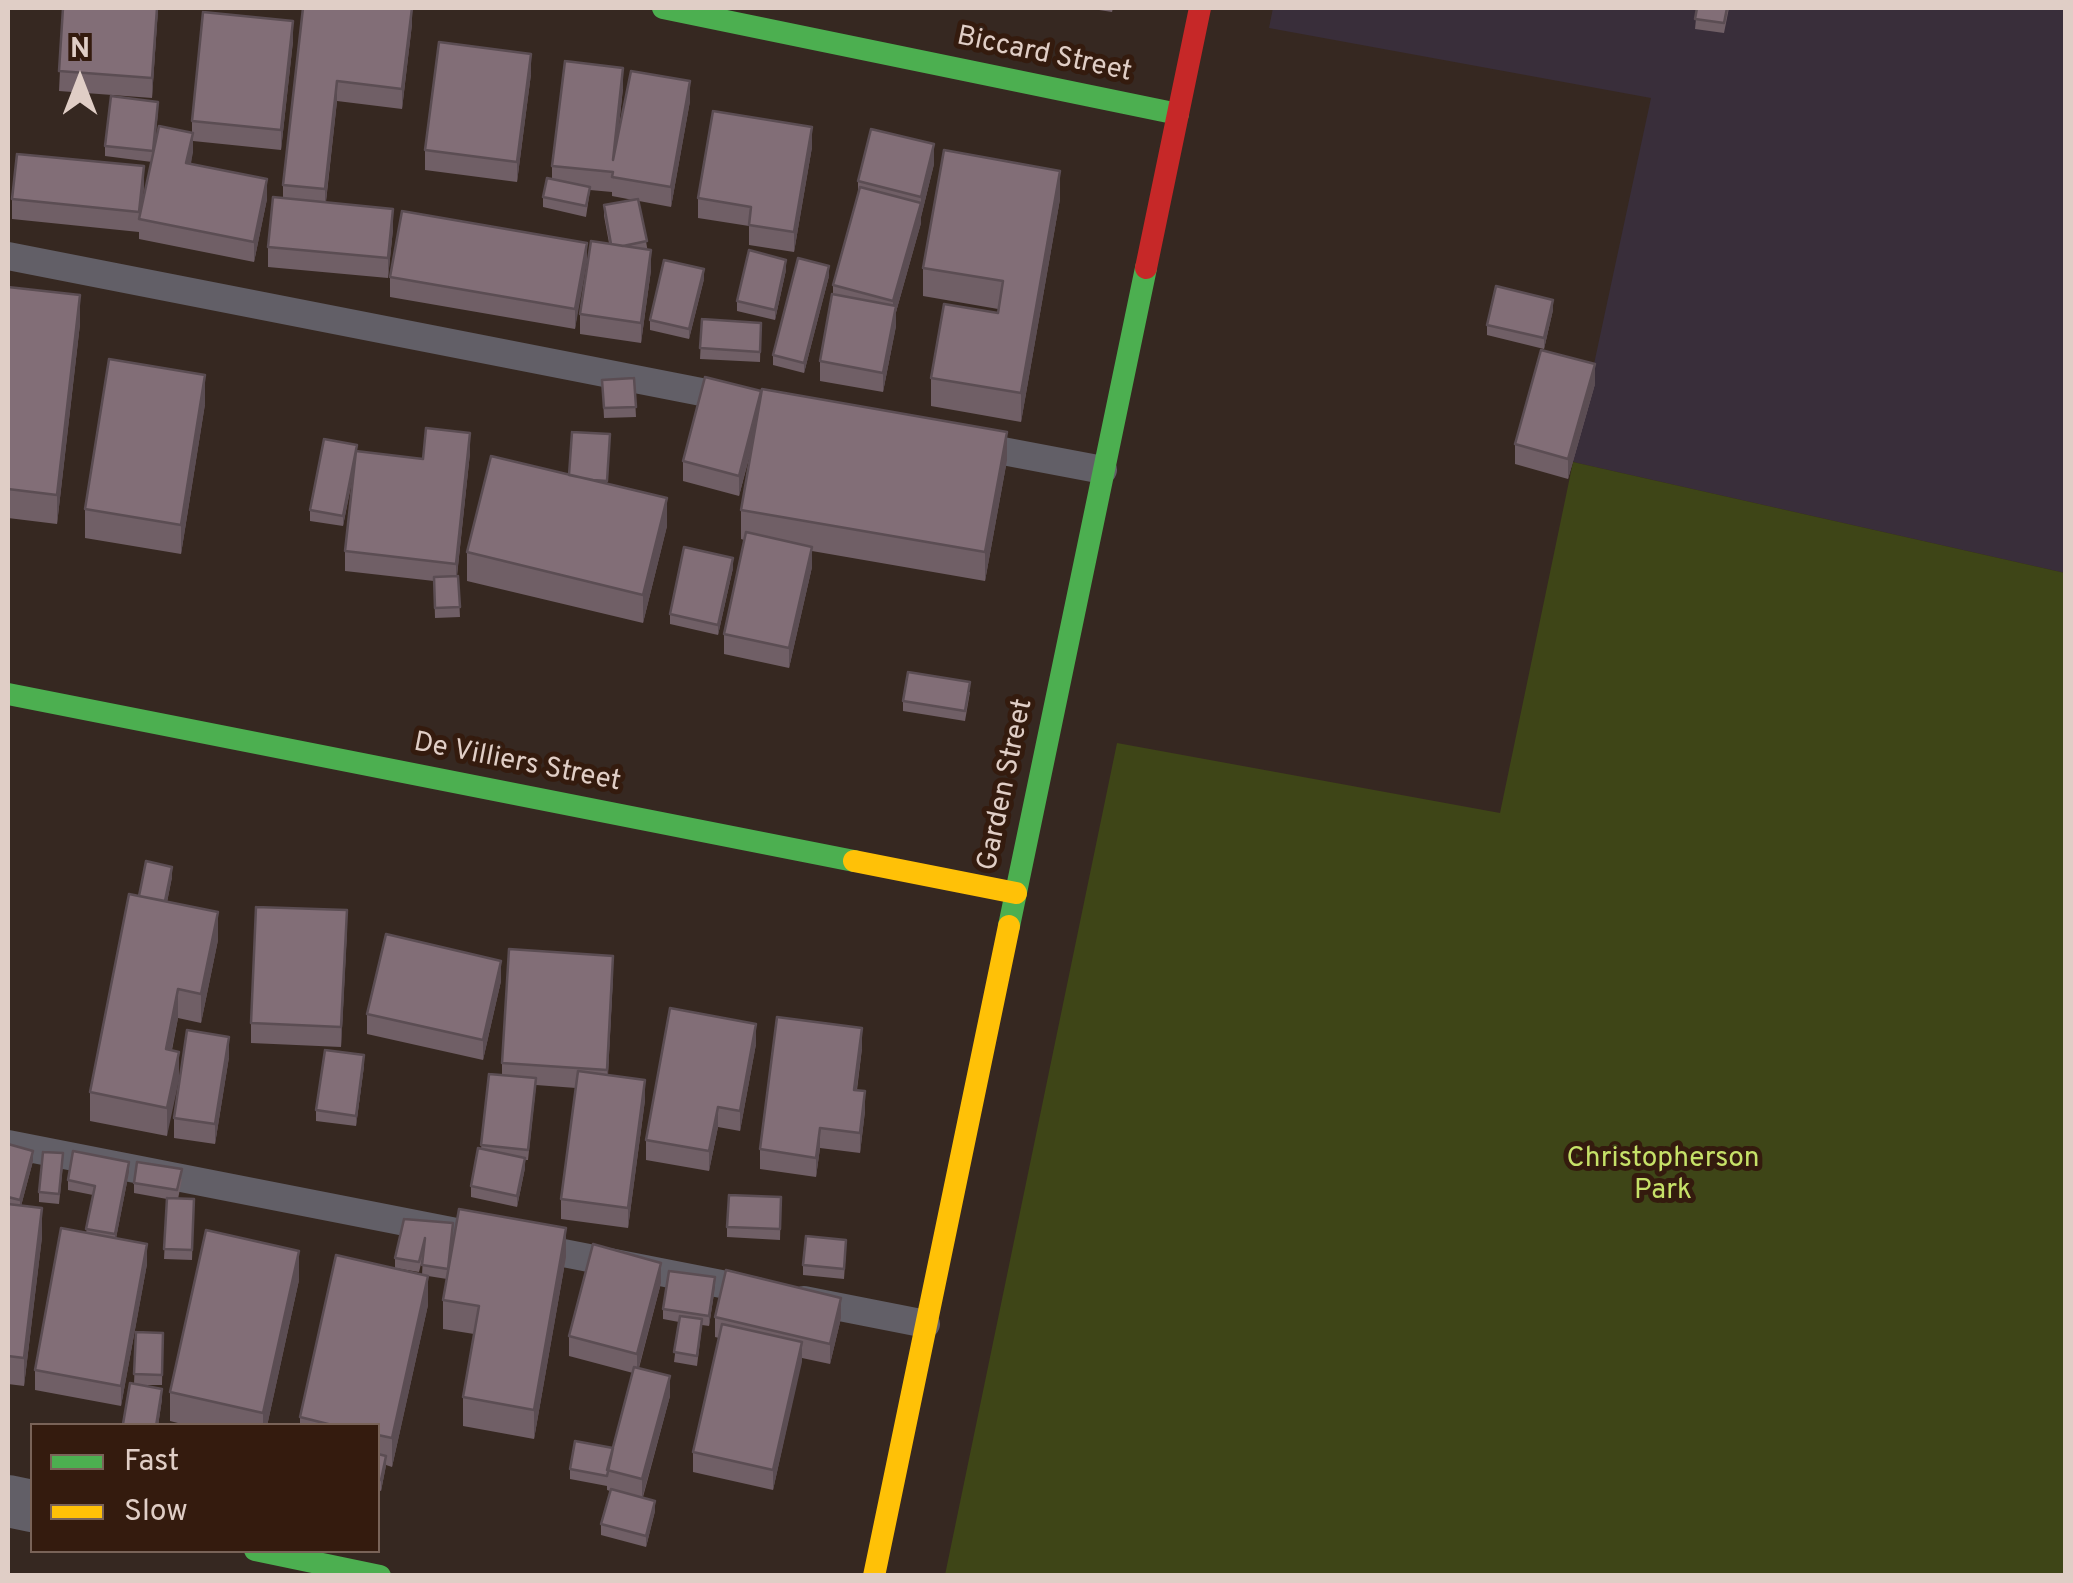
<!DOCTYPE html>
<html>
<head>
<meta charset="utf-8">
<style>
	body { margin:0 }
	#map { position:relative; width:2073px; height:1583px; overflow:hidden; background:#362821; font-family:Overpass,sans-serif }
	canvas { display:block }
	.frame { position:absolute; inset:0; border:10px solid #e0cec6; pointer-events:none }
	.legend { position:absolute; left:30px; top:1423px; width:350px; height:130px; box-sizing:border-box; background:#341b0e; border:2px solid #796358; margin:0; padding:12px 18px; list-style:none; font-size:30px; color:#e0cec6 }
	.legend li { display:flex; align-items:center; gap:20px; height:50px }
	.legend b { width:50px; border:2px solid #796358 }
	.north { position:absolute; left:30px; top:30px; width:100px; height:100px; -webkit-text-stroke:8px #341b0e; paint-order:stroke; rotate:0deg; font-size:28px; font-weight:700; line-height:40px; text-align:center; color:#e0cec6 }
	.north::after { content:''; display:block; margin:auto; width:35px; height:45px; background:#e0cec6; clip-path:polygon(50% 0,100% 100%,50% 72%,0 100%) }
</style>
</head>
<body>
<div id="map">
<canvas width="2073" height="1583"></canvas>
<div class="frame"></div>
<ul class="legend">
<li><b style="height:12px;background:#4caf50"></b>Fast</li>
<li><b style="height:12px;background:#ffc107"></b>Slow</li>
</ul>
<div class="north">N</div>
</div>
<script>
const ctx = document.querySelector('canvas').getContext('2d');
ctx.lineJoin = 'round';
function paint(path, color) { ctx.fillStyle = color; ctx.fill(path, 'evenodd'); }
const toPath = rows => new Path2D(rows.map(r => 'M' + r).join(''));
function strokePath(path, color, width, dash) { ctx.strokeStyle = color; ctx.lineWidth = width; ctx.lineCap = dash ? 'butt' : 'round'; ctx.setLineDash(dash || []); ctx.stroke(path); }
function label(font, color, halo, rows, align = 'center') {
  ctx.font = font + ' Overpass,sans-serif'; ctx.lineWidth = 10; ctx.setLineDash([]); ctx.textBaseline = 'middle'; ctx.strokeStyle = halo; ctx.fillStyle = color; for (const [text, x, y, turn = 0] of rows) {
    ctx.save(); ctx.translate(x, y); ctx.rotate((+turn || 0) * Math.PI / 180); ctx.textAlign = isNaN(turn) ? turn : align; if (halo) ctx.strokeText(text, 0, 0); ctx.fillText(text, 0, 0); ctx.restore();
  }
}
paint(toPath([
	[1273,8,2065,8,2065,573,1573,462,1651,98,1269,28]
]), '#392e3a');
paint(toPath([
	[1573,462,2065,573,2065,1575,945,1575,1117,743,1500,813]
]), '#3e4517');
strokePath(toPath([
	[8,256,737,399],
	[971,445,1103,470],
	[8,1144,757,1291],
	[804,1300,926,1324]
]), '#625f67', 28);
strokePath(toPath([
	[8,1501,32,1506]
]), '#625f67', 52);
strokePath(toPath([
	[663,8,1178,114],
	[8,694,854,861],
	[1009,926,1146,268],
	[255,1550,380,1576]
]), '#4caf50', 22);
strokePath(toPath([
	[854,861,1016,893],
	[874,1576,1009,926]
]), '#ffc107', 22);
strokePath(toPath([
	[1146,268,1200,8]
]), '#c62828', 22);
paint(toPath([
	[63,8,158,8,152,98,59,91],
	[303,8,412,24,402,109,337,101,326,202,393,229,388,278,268,267,268,247,283,198,283,185],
	[1086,8,1113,8,1112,12],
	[1697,8,1729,8,1724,33,1695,29],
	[293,41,281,150,193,141,191,164,267,199,254,262,139,239,139,232,12,219,12,199,144,186,142,205,152,162,105,156,105,146,158,112,154,151,192,132,192,121],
	[531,74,517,182,425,170,425,150],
	[623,88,618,135,690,101,671,207,639,201,651,270,641,343,580,334,580,314,609,243,604,216,604,205,633,200,612,196,612,192,590,190,586,217,543,207,543,197,552,179,552,166],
	[812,147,794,252,749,245,749,226,698,218,698,198],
	[934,164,921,217,921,223,896,312,896,326,883,392,820,381,820,361,833,294,833,285,858,196,858,181],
	[1060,199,1021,422,931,406,931,378,998,313,998,309,923,296,923,268],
	[587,243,575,329,390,297,390,277],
	[786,270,775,320,737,311,737,301],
	[829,276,804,373,773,365,773,355],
	[704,279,689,339,650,330,650,320],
	[8,287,80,324,57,524,8,518],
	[1553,310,1544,349,1487,335,1487,325],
	[702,319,761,323,760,362,700,359],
	[705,377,1007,460,985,581,812,551,812,567,789,668,724,654,724,634,744,540,741,539,741,510,752,447,739,496,683,481,683,461],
	[634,378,636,417,604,418,602,380],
	[1595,384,1568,479,1515,464,1515,444],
	[205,404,181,554,85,538,85,509],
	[610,434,607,484,667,526,643,623,467,581,467,552,569,475],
	[357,451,423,459,470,453,457,576,458,576,460,617,435,618,434,581,345,571,345,551,354,471,343,526,310,521,310,510],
	[733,568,718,635,670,624,670,614],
	[970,692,965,721,903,711,903,701],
	[172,877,167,902,218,940,201,1023,178,1018,172,1050,167,1136,90,1121,90,1092,139,896],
	[347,930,341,1047,251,1043,251,1023],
	[613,976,608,1075,645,1100,628,1228,561,1219,561,1199,576,1088,536,1085,528,1160,525,1160,525,1168,517,1207,471,1197,471,1186,481,1149,489,1074,502,1075,502,1063],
	[501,981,483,1060,367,1034,367,1014],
	[756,1044,740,1131,718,1127,709,1171,646,1160,646,1140],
	[862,1048,857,1090,865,1111,860,1153,820,1148,816,1177,760,1169,760,1149],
	[229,1057,215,1144,174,1138,174,1118],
	[364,1066,356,1126,316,1121,316,1110],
	[8,1144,33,1161,21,1206,42,1237,24,1386,8,1384],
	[63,1164,59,1204,39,1202,39,1192],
	[129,1172,116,1238,147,1264,121,1406,35,1390,35,1370,86,1233,93,1195,68,1190,68,1180],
	[182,1179,178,1199,194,1199,192,1260,164,1259,167,1199,134,1193,134,1183],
	[781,1197,780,1240,727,1237,727,1227],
	[453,1233,451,1258,566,1257,534,1439,463,1426,463,1397,474,1334,443,1329,443,1300,447,1279,428,1276,428,1305,392,1467,386,1465,381,1491,378,1490,378,1426,300,1426,300,1417,422,1275,423,1256,419,1272,395,1268,395,1258],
	[846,1250,844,1279,803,1275,803,1265],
	[299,1280,267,1426,190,1426,170,1421,170,1392],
	[661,1283,639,1368,670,1396,643,1497,655,1511,646,1547,601,1535,601,1524,610,1491,607,1490,607,1486,570,1479,570,1469,613,1448,633,1373,569,1356,569,1336],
	[715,1287,709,1326,702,1325,697,1366,674,1362,679,1322,663,1319,663,1309],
	[715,1317,841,1318,830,1364,802,1358,773,1490,693,1472,693,1452,719,1338,715,1337],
	[136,1332,163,1333,162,1385,137,1385,162,1399,158,1426,123,1426,130,1383,134,1384]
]), '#705f66');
paint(toPath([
	[157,8,158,8,152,98,152,78],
	[412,8,412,24,402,109,402,89],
	[293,21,293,41,281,150,281,130],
	[531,54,531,74,517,182,517,162],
	[623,68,623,88,613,180,613,160],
	[337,81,337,101,325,209,325,189],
	[690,81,690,101,671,207,671,187],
	[812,127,812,147,794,252,794,232],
	[193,133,193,153,186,183,186,163],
	[934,144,934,164,921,217,921,223,896,312,896,326,883,392,883,373,893,318,893,301,921,203,921,197],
	[144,166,144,186,141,219,139,219,139,212],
	[1060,171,1060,199,1021,422,1021,393],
	[267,179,267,199,254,262,254,242],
	[393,209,393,229,388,278,388,258],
	[587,243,587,263,575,329,575,309],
	[651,250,651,270,641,343,641,323],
	[786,260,786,270,775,320,775,310],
	[829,266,829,276,804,373,804,363],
	[704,269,704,279,689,339,689,329],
	[80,295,80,324,57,524,57,495],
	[1553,300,1553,310,1544,349,1544,338],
	[1595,364,1595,384,1568,479,1568,459],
	[205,375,205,404,181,554,181,525],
	[761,391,761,411,739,496,739,476],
	[1007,432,1007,460,985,581,985,552],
	[470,433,470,453,456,584,456,564],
	[357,445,357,455,343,526,343,516],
	[667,498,667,526,643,623,643,595],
	[812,547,812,567,789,668,789,648],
	[733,558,733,568,718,635,718,625],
	[172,867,172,877,162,928,162,918],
	[347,910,347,930,341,1047,341,1027],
	[218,912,218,940,201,1023,201,994],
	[613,956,613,976,607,1090,607,1070],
	[501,961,501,981,483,1060,483,1040],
	[178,989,178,1018,166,1078,166,1049],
	[756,1024,756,1044,740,1131,740,1111],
	[862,1028,862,1048,854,1110,854,1090],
	[229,1037,229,1057,215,1144,215,1124],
	[179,1052,179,1080,167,1136,167,1108],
	[364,1055,364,1066,356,1126,356,1116],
	[645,1080,645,1100,628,1228,628,1208],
	[865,1091,865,1111,860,1153,860,1133],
	[718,1107,718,1127,709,1171,709,1151],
	[820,1128,820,1148,816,1177,816,1158],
	[33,1151,33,1161,20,1210,20,1200],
	[525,1158,525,1168,517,1207,517,1196],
	[129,1162,129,1172,115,1244,115,1234],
	[42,1208,42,1237,24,1386,24,1358],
	[566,1228,566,1257,534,1439,534,1410],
	[147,1244,147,1264,121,1406,121,1386],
	[299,1251,299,1280,267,1426,263,1426,263,1413],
	[661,1263,661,1283,637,1374,637,1354],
	[428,1276,428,1305,392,1467,392,1438],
	[715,1277,715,1287,709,1326,709,1316],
	[841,1298,841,1318,830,1364,830,1344],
	[802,1342,802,1362,773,1490,773,1470],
	[670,1376,670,1396,642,1499,642,1479],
	[162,1389,162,1399,158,1426,156,1426],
	[386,1456,386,1466,381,1491,381,1480],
	[655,1501,655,1511,646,1547,646,1536]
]), '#5b4d53');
const building = toPath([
	[63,8,157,8,152,78,59,71,63,8],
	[303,8,412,8,402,89,337,81,325,189,283,185,303,8],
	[1697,8,1727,8,1724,23,1695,19,1697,8],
	[203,12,293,21,281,130,192,121,203,12],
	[439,42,531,54,517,162,425,150,439,42],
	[565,61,623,68,613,160,631,71,690,81,671,187,612,177,613,172,552,166,565,61],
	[111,96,158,102,153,151,105,146,111,96],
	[713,111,812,127,794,232,749,225,751,207,698,198,713,111],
	[159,126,193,133,186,163,267,179,254,242,139,219,159,126],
	[871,129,934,144,921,197,858,181,871,129],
	[944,150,1060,171,1021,393,931,378,944,304,998,313,1003,281,923,268,944,150],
	[17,154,144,166,139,212,12,199,17,154],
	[547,178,590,187,586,206,543,197,547,178],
	[860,187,921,203,893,301,833,285,860,187],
	[273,197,393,209,388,258,268,247,273,197],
	[638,199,647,241,623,246,611,244,604,205,638,199],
	[402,211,587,243,575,309,390,277,402,211],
	[591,241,651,250,641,323,580,314,591,241],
	[749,250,786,260,775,310,737,301,749,250],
	[798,258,829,266,804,363,773,355,798,258],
	[664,260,704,269,689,329,650,320,664,260],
	[1496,286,1553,300,1544,338,1487,325,1496,286],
	[8,287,80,295,57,495,8,489,8,287],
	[832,294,896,306,883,373,820,361,832,294],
	[702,319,761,323,760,352,700,348,702,319],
	[1541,350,1595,364,1568,459,1515,444,1541,350],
	[109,359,205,375,181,525,85,509,109,359],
	[705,377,761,391,739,476,683,461,705,377],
	[634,378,636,407,604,408,602,380,634,378],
	[762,389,1007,432,985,552,741,510,762,389],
	[426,428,470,433,456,564,345,551,356,451,423,459,426,428],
	[572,432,610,434,607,481,593,480,569,475,572,432],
	[324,439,357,445,343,516,310,510,324,439],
	[491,456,667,498,643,595,467,552,491,456],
	[746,532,812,547,789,648,724,634,746,532],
	[684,547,733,558,718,625,670,614,684,547],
	[458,576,460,607,435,608,434,577,458,576],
	[908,672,970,682,965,711,903,701,908,672],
	[146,861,172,867,165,901,139,896,146,861],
	[129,894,218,912,201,994,178,989,166,1049,179,1052,167,1108,90,1092,129,894],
	[256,907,347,910,341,1027,251,1023,256,907],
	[386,934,501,961,483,1040,367,1014,386,934],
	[509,949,613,956,607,1070,502,1063,509,949],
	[670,1008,756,1024,740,1111,718,1107,709,1151,646,1140,670,1008],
	[777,1017,862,1028,854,1090,865,1091,860,1133,820,1128,816,1158,760,1149,777,1017],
	[187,1030,229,1037,215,1124,174,1118,187,1030],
	[325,1050,364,1055,356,1116,316,1110,325,1050],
	[578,1071,645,1080,628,1208,561,1199,578,1071],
	[489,1074,536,1078,528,1150,481,1145,489,1074],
	[8,1144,33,1151,20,1200,8,1197,8,1144],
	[478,1148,525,1158,517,1196,471,1186,478,1148],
	[73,1151,129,1162,115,1234,86,1229,95,1186,68,1180,73,1151],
	[43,1152,63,1153,59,1194,39,1192,43,1152],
	[137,1162,182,1169,177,1190,134,1183,137,1162],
	[729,1195,781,1197,780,1229,727,1227,729,1195],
	[167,1198,194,1199,192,1250,164,1249,167,1198],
	[8,1204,42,1208,24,1358,8,1356,8,1204],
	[459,1209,566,1228,534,1410,463,1397,479,1306,443,1300,459,1209],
	[404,1219,453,1223,448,1269,422,1265,425,1238,419,1262,395,1258,404,1219],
	[61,1228,147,1244,121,1386,35,1370,61,1228],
	[206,1230,299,1251,263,1413,170,1392,206,1230],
	[806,1236,846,1240,844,1269,803,1265,806,1236],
	[593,1244,661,1263,637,1354,569,1336,593,1244],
	[336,1255,428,1276,392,1438,378,1435,378,1426,336,1426,300,1417,336,1255],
	[726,1270,841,1298,830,1344,715,1317,726,1270],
	[669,1271,715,1277,709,1316,663,1309,669,1271],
	[680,1316,702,1319,697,1356,674,1352,680,1316],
	[722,1324,802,1342,773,1470,693,1452,722,1324],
	[136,1332,163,1333,162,1375,134,1374,136,1332],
	[634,1367,670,1376,642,1479,607,1470,634,1367],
	[130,1383,162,1389,156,1426,132,1426,123,1424,130,1383],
	[575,1441,613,1448,607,1476,570,1469,575,1441],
	[378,1454,386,1456,381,1480,378,1480,378,1454],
	[611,1489,655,1501,646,1536,601,1524,611,1489]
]);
paint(building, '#826e77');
strokePath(building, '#5b4d53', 2.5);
label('28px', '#e0cec6', '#341b0e', [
	["Biccard Street",1044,56,12],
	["De Villiers Street",517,764,11],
	["Garden Street",1007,785,-78]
]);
label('28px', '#c6e168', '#341b0e', [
	["Christopherson",1663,1160],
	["Park",1663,1192]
]);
</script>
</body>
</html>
